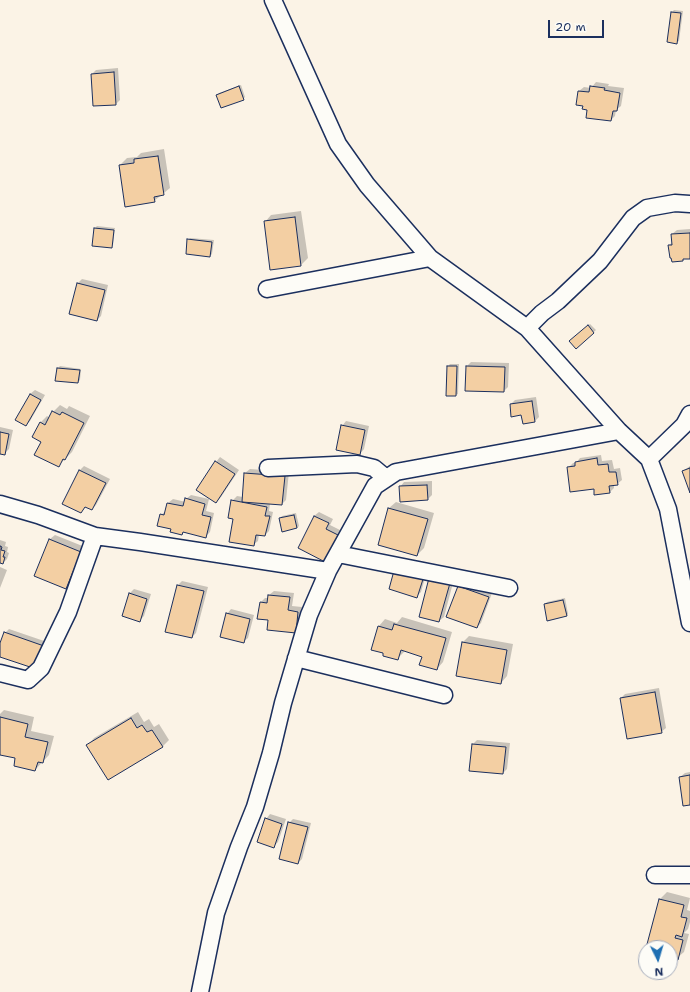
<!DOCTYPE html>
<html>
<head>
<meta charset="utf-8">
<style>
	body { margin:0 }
	#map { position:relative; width:690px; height:992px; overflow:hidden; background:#fbf3e6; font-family:"Shantell Sans",sans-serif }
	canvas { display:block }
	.north { position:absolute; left:638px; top:940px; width:40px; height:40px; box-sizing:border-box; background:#fdfcf7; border:1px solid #a3aaba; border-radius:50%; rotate:175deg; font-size:11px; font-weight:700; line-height:16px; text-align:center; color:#1b2f5e }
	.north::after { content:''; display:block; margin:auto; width:14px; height:18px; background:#1f6fb2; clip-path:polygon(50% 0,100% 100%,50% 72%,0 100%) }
	.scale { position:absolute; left:548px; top:20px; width:56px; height:18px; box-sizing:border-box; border:2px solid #1b2f5e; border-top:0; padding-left:5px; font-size:12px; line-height:14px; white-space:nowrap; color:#1b2f5e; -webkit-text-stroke:3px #fdfcf7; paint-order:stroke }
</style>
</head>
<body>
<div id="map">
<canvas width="690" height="992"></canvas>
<div class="north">N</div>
<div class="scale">20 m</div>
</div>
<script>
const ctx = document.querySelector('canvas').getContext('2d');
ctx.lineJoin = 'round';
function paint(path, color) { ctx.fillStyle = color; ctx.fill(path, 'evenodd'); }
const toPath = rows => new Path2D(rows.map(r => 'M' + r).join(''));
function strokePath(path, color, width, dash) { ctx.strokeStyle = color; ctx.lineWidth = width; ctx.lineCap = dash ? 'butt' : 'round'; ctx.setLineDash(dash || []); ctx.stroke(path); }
paint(toPath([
	[674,10,683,11,679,41,677,42,672,12],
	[118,68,120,100,116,104,94,105,92,74,96,70],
	[596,82,609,84,608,86,624,88,621,106,616,110,615,116,611,120,588,109,584,105,579,91,584,87,591,88],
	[241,85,245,97,243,99,217,95,219,93],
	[164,149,170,188,154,201,120,165,127,158,137,157,141,153],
	[301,211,308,258,301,265,271,269,265,222,271,215],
	[97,226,115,228,113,245,111,247,95,228],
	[690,229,690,258,673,261,669,245,673,242,672,234,677,230],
	[190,238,214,240,212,254,210,256,188,240],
	[82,279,108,285,101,316,97,320,78,283],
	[590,324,596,330,576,348,570,341],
	[471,362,509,363,508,387,504,391,467,366],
	[450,364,459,364,458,394,456,395,448,366],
	[60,366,81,369,80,380,78,382,58,368],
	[35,390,45,395,30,421,26,425,30,394],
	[536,397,539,417,535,421,523,423,522,414,511,404,515,400],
	[60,405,67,409,69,406,90,416,72,452,58,466,42,441,40,423,47,416,50,418,53,412],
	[346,421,369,426,364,449,360,454,342,426],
	[0,427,13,430,9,449,4,454,0,453],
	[601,455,602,461,612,460,614,469,620,468,622,480,617,484,614,485,614,488,610,492,594,488,568,468,573,463,576,463,580,458],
	[220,457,239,470,221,497,216,502,216,462],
	[84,466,110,479,96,505,92,509,86,506,81,512,63,503,80,470],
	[690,466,690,491,683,471],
	[250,469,289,472,286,500,282,504,270,504,269,511,273,512,269,531,265,535,259,534,258,541,253,545,234,518,232,501,237,496,243,497,245,473],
	[432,481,432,495,428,499,401,501,400,487,404,482],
	[191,495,209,499,206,511,214,513,210,532,205,537,185,531,182,534,172,528,161,515,166,511,168,503,173,499,186,502,186,499],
	[396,502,434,513,424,548,417,555,389,508],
	[319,512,333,519,330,525,344,532,331,557,299,548,314,516],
	[296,513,299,526,297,528,280,518,282,516],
	[55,535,85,547,70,584,66,588,35,576,50,539],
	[0,540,6,542,5,546,8,547,7,552,9,553,7,559,3,563,0,562],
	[0,567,7,570,0,588],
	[427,571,421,592,417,596,390,589],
	[454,579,444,617,439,621,420,616],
	[182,581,208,587,196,633,192,637,178,585],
	[463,582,492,593,481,623,477,627,459,587],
	[134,589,151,594,144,616,139,621,130,593],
	[274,591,294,593,292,606,302,607,300,628,296,632,269,620,261,602,265,598,269,598,269,595],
	[565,598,568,614,566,616,545,604,547,602],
	[231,609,254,615,248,638,243,642,227,614],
	[402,617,452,632,443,662,437,669,423,656,405,651,397,659,385,653,372,649,379,626,385,619,397,623],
	[9,629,47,642,40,664,0,656,0,646,5,633],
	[469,636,513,644,507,676,501,683,463,642],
	[659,688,666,728,661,732,621,698,625,694],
	[4,710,34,717,31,731,54,736,49,755,35,770,17,757,0,753,0,714],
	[138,712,144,722,149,719,154,727,159,724,169,740,162,747,88,745,94,738],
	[477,740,510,743,507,769,503,773,470,770,473,744],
	[690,772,690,804,680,777,685,773],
	[270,814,286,819,278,842,273,847,266,819],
	[293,819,311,823,302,859,298,863,289,823],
	[667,892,690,898,687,910,690,911,690,922,688,929,684,933,689,934,684,952,677,958,670,957,670,948,647,948,660,899]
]), '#0003');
const building = toPath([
	[671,12,681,13,677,44,667,42,671,12],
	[114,72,116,105,93,106,91,74,114,72],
	[239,86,244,100,221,108,216,95,239,86],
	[590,86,605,88,604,90,620,93,617,111,613,111,611,121,586,118,587,110,582,109,583,106,576,105,578,91,589,92,590,86],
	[158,156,164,195,154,197,155,202,125,207,119,165,134,163,134,159,158,156],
	[295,217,301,266,270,270,264,221,295,217],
	[94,228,114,230,112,248,92,246,94,228],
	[690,233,690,259,683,259,683,261,672,262,671,258,670,258,668,245,672,245,671,234,690,233],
	[187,239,212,242,210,257,186,254,187,239],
	[77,283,105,290,97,321,69,314,77,283],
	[588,325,594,333,576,349,569,341,588,325],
	[447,366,457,366,456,396,446,396,447,366],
	[466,366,505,367,504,392,465,391,466,366],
	[57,368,80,370,78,383,55,381,57,368],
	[30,394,41,400,26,426,15,420,30,394],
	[532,401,535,422,523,424,521,415,511,417,510,404,532,401],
	[52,411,60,415,62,412,84,423,65,460,63,459,59,467,34,455,41,442,32,437,40,422,45,425,52,411],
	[341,425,365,430,360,455,336,450,341,425],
	[0,432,9,434,5,455,0,454,0,432],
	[597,458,598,465,608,464,609,472,616,472,618,485,609,486,610,493,594,495,594,489,570,492,567,467,575,466,575,462,597,458],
	[215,461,235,474,216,503,196,490,215,461],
	[690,468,690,493,682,471,690,468],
	[79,470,106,483,92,510,85,507,81,513,62,504,79,470],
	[244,473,285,476,282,505,242,502,244,473],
	[427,485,428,500,400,502,399,486,427,485],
	[185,498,205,504,202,515,211,517,206,538,183,532,182,535,170,532,171,529,157,526,160,514,164,515,167,503,183,506,185,498],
	[231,500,267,507,265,516,270,516,265,536,256,535,254,546,229,542,233,519,228,518,231,500],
	[388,508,428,519,417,556,378,545,388,508],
	[294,515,297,528,282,532,279,518,294,515],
	[314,516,329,523,326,529,340,536,327,563,298,548,314,516],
	[49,539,81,552,66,589,34,576,49,539],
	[0,546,2,547,1,550,5,551,3,557,5,557,3,564,0,563,0,546],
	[395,567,424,576,417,598,389,589,395,567],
	[429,578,450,583,439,622,419,617,429,578],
	[177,585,204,591,192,638,165,632,177,585],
	[458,586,489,597,477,628,446,617,458,586],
	[129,593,147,599,140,622,122,616,129,593],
	[268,595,290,597,288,610,298,612,296,633,267,630,268,620,257,619,260,602,267,603,268,595],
	[563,600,567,616,547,621,544,604,563,600],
	[226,613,250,619,244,643,220,637,226,613],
	[394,624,446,638,437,670,419,665,422,657,401,650,398,660,383,656,383,653,371,650,378,626,392,630,394,624],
	[4,632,44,646,36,669,0,657,0,643,4,632],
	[462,642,507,650,501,684,456,676,462,642],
	[655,692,662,733,627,739,620,698,655,692],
	[0,717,28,724,25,737,48,742,43,763,38,762,35,771,14,766,15,758,0,755,0,717],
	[131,718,137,728,142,725,147,732,152,730,163,747,108,780,86,745,131,718],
	[472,744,506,747,503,774,469,771,472,744],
	[690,775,690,805,683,806,679,777,690,775],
	[265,818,282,824,274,848,257,842,265,818],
	[288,822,308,827,298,864,279,859,288,822],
	[659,899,684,905,681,917,687,918,682,937,676,935,675,938,683,940,678,960,670,958,670,948,646,948,659,899]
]);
paint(building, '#f3cfa3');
strokePath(building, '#1b2f5e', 1);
const street = toPath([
	[273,0,338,144,367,185,430,258,527,328,619,431,649,459,668,509,690,623],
	[267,289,430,258],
	[527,328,542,313,558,301,600,261,633,218,647,208,675,203,690,204],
	[649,459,684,425,690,414],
	[268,468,357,464,374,468,386,478],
	[0,504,38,515,95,536,140,542,328,571],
	[338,554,509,588],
	[296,658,444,695],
	[0,673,28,680,41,668,68,612,95,536],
	[655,875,690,875],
	[200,992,216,913,239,847,255,807,271,753,283,703,309,615,328,571,375,486,396,472,619,431]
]);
strokePath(street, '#1b2f5e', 19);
strokePath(street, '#fdfcf7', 16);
</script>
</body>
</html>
